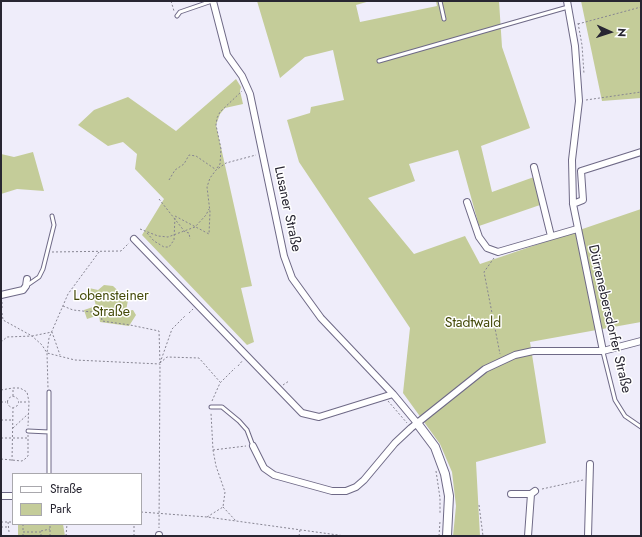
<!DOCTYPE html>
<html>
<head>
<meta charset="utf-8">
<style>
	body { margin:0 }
	#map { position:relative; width:642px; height:537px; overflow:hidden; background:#efedfa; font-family:Jost,sans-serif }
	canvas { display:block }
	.frame { position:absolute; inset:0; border:2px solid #282632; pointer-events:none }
	.legend { position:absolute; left:12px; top:473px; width:130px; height:52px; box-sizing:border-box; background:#fff; border:1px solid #a9a8ad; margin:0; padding:5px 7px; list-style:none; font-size:12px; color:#282632 }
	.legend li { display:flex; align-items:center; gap:8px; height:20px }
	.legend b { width:20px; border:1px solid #a9a8ad }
	.north { position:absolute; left:590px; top:12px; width:40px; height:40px; -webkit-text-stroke:3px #fff; paint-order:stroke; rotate:93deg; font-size:11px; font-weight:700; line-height:16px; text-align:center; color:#282632 }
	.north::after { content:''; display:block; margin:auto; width:14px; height:18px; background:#282632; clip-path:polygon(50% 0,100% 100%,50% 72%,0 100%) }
</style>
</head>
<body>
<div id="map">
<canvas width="642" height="537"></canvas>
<div class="frame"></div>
<ul class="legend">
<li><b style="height:5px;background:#fff"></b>Straße</li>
<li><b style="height:11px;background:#c4cc99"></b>Park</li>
</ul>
<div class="north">N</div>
</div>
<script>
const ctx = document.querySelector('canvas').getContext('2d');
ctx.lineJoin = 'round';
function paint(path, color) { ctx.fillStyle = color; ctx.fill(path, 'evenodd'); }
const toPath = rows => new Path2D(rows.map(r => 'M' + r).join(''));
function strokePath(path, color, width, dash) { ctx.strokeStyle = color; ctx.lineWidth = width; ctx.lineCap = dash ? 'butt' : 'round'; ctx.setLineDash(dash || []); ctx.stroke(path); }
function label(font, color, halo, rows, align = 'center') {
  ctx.font = font + ' Jost,sans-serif'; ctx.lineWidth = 3; ctx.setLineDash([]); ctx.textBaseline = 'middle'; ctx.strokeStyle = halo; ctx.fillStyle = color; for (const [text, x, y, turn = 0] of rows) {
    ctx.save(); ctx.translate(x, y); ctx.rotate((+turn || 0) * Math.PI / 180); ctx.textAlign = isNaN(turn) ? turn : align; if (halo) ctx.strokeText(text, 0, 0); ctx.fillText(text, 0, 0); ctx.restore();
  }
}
paint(toPath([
	[257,1,370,1,356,5,360,22,437,6,436,1,499,1,502,47,530,128,481,146,492,192,534,177,540,205,479,226,458,150,409,164,415,181,368,198,414,254,465,236,480,264,641,209,641,322,530,342,546,443,476,462,480,536,453,536,456,506,452,472,440,444,403,393,410,328,299,162,287,120,310,113,311,107,344,100,333,50,305,57,280,78],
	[581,1,641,1,641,98,602,101],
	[236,79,241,87,240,91,243,104,225,108,220,114,216,125,252,286,241,288,254,342,247,345,142,235,164,199,135,169,137,154,123,142,108,146,78,125,94,110,128,97,176,131],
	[33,152,44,191,17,189,1,194,1,154,14,157],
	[104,285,113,286,128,300,126,311,133,310,136,315,129,326,100,322,99,315,87,319,84,310,96,306,94,298,87,293,89,288,98,290],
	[18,524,63,524,65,536,18,536]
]), '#c4cc99');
const service = toPath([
	[440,1,444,19],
	[177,16,180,12,212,1],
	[379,61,568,7],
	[26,286,39,277,43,269,54,225,52,216],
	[603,352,615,400,625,416,641,427],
	[49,392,49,474],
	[211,407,222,407,239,421,247,430,253,446],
	[28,431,49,432]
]);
const minor = toPath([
	[213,1,227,55,242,76,250,94,284,256,292,278,321,318,393,394],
	[567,1,575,46,579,101,572,160,573,204,603,351],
	[534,167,551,236],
	[467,202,479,237,487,248,498,252,577,229],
	[573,204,583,200,581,171,641,152],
	[134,239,302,413,319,417,393,394,417,423],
	[1,295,23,290,26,286,27,279],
	[253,446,264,468,274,475,332,491,346,491,356,487,364,480,395,443,411,428,485,369,515,355,533,351,603,351,641,341],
	[511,494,531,494,535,491],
	[1,496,13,496],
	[159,535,159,536],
	[528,536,531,494],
	[588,536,590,464]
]);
const tertiary = toPath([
	[417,423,435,447,445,474,449,496,447,536]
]);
strokePath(service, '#6e6986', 5);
strokePath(minor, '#6e6986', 8);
strokePath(tertiary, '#6e6986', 10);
strokePath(toPath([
	[171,1,174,11],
	[578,23,582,45,584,74],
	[578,24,641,7],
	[586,100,641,92],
	[217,168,220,164,221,149,216,125,217,118,220,112,242,91],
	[169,180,175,170,184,164,189,155,196,156,215,169],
	[159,199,185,232,189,233,190,239],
	[140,229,158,236,168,237,195,227,206,215,209,209],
	[147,233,154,241,164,247,169,247,174,240,175,216,209,234,210,212,207,187,210,178,216,170,226,163,256,155],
	[52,252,121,251,129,243],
	[99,252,68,294,49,338,47,353,75,360,160,364,159,528],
	[494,258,484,272,500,354],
	[2,302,2,308],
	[63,306,73,310,101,313,102,321,130,325,159,331,160,363],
	[2,313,3,320,32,336,52,332,60,355],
	[189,313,193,309],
	[1,342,7,337,32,336,42,345,47,353,48,388],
	[160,363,167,357,199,358,220,382],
	[160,363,172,329,186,315],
	[238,366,243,360],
	[283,385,289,381],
	[1,390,13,388],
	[13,396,13,388,20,388,27,392,29,402,28,426],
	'7.5 402a5.5 5.5 0 1 1 11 0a5.5 5.5 0 1 1-11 0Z',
	[212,401,220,383,235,368],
	[388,401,407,423],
	[1,402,6,402],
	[20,402,28,402],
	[1,420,12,420],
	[13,428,28,414],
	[1,438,27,438],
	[213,450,246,446],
	[1,459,22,461,25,459,28,456,28,435],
	[12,461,13,408],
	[436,471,440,498,440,514],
	[542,489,583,480],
	[479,505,483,536],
	[223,507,236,521],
	[141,512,207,517,345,536],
	[207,517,223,507,225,492,216,466,213,450,211,413],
	[1,522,13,522],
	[8,522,9,532],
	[23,524,23,531],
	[1,527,8,527],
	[41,531,50,529],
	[23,536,23,532,41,532,41,536],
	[50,536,50,524],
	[66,536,67,524],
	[134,536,134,524],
	[299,536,300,530],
	[439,536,440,521]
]), '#868491', 1, [2, 2]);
strokePath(service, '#fff', 3);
strokePath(minor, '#fff', 6);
strokePath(tertiary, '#fff', 8);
label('14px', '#282632', '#fff', [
	["Lusaner Straße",287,209,78],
	["Dürrenebersdorfer Straße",609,319,77]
]);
label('14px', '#444a09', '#fff', [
	["Lobensteiner",111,297],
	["Straße",111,313],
	["Stadtwald",473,324]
]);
</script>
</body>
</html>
